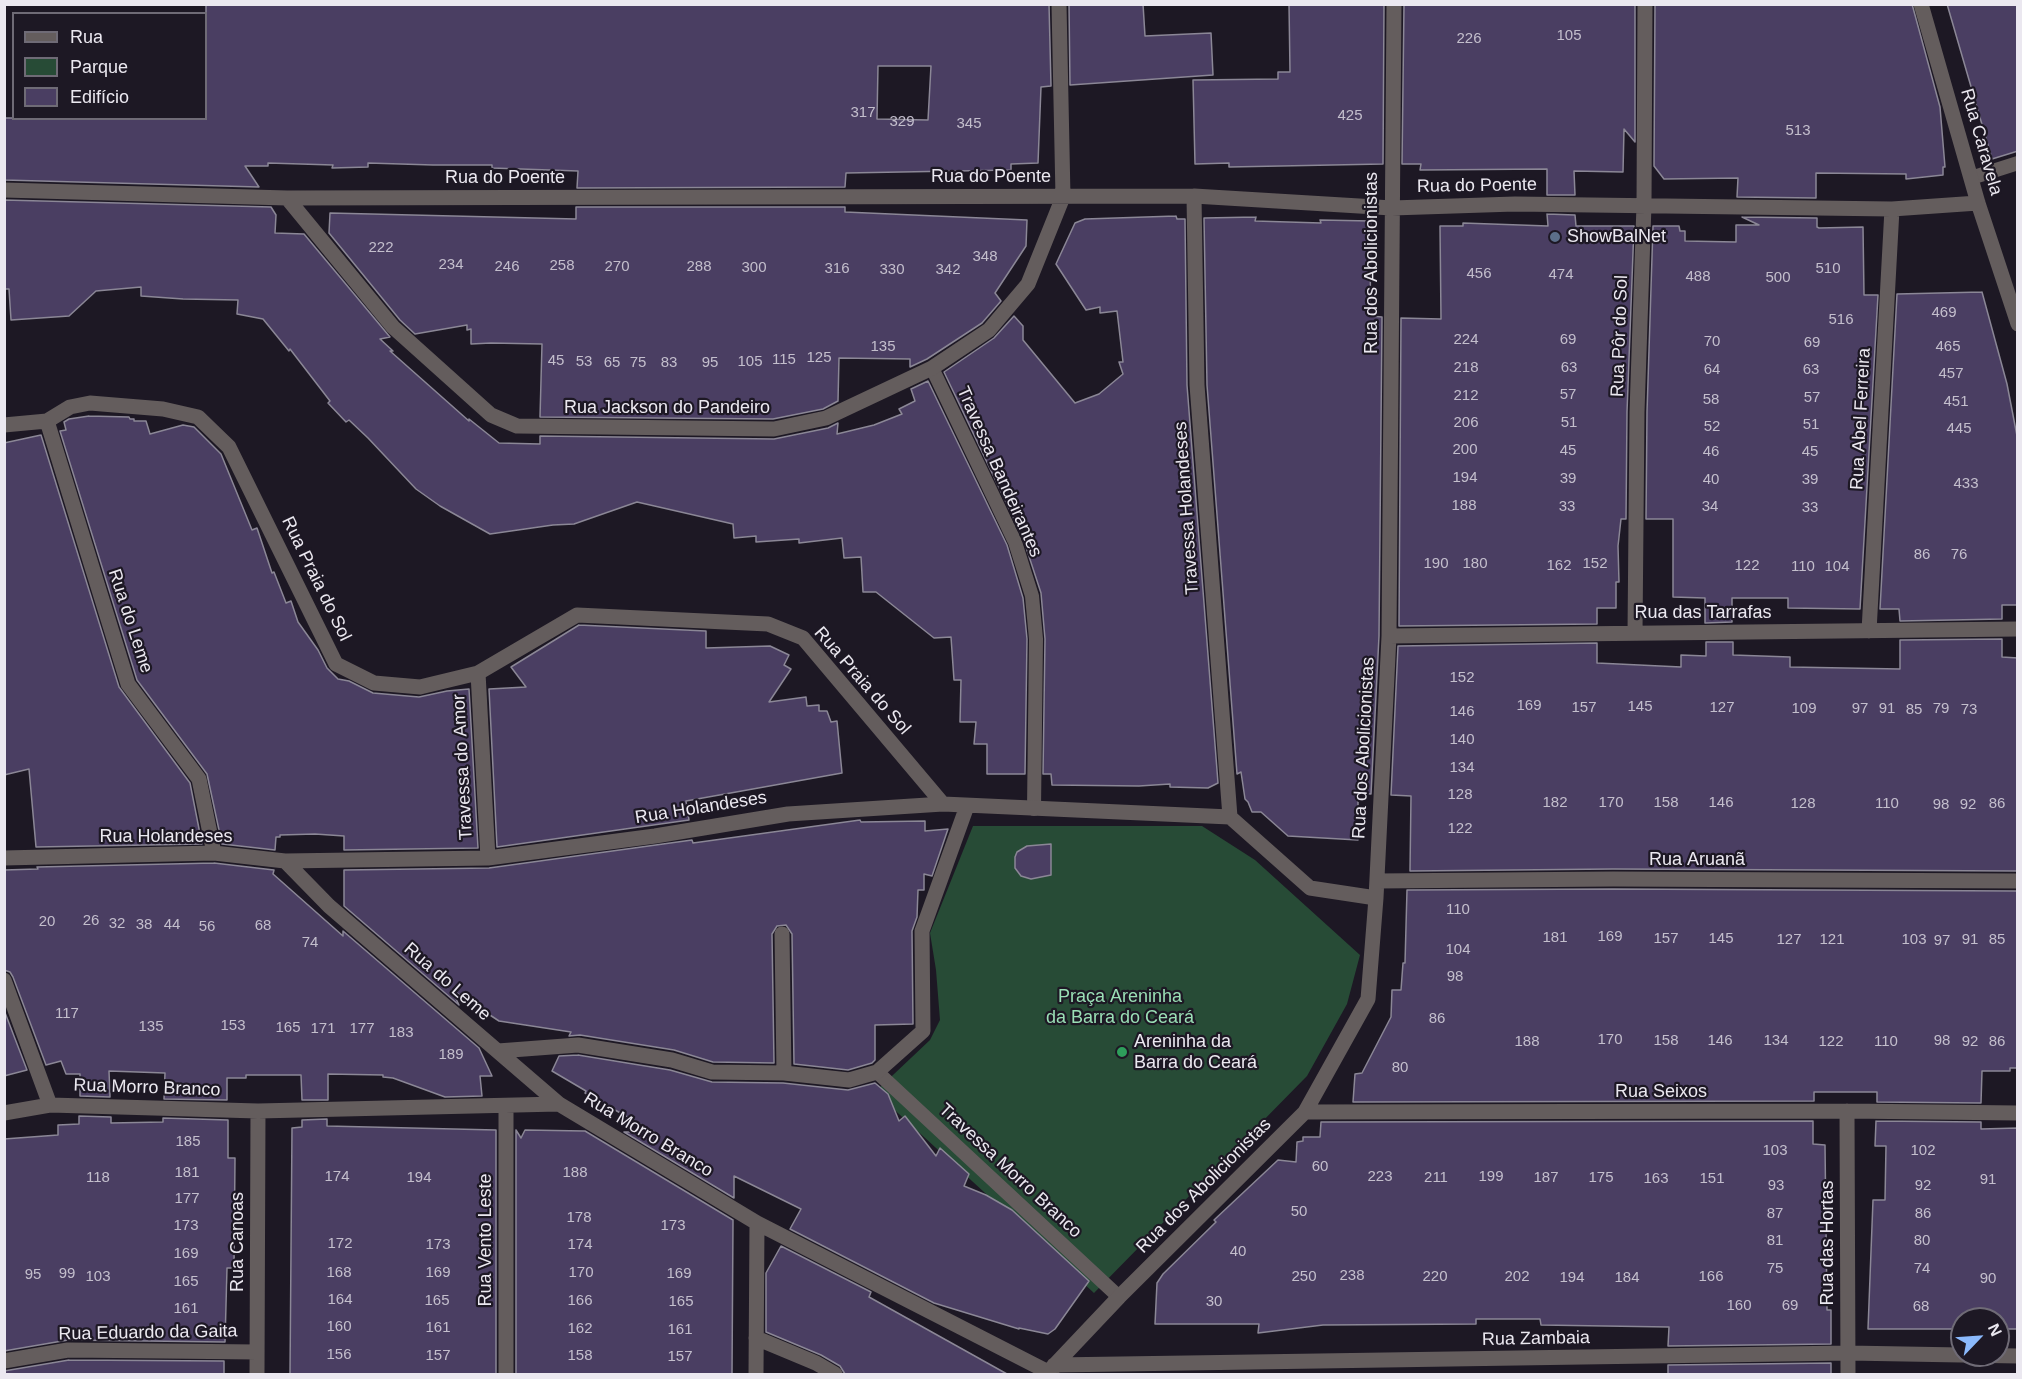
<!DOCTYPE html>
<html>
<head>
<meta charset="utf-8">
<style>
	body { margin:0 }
	#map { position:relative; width:2022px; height:1379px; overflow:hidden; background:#1d1824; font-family:Helvetica,sans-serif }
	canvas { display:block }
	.frame { position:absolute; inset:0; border:6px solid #ebe8f0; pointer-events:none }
	.legend { position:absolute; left:12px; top:12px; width:195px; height:108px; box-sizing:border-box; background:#1d1824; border:2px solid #6f6b76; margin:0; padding:8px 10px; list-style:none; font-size:18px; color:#ebe8f0 }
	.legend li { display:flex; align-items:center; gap:12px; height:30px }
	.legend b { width:30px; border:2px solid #6f6b76 }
	.north { position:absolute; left:1950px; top:1307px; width:60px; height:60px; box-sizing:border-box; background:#1d1824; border:2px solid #6f6b76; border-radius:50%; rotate:65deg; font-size:16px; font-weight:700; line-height:24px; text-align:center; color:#ebe8f0 }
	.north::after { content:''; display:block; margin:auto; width:21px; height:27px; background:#8bb9fc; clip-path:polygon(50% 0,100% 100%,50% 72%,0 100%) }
</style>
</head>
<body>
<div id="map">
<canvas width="2022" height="1379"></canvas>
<div class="frame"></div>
<ul class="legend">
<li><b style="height:8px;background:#645d5d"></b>Rua</li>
<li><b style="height:16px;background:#274b36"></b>Parque</li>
<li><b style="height:16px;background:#4a3e62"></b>Edifício</li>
</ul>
<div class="north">N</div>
</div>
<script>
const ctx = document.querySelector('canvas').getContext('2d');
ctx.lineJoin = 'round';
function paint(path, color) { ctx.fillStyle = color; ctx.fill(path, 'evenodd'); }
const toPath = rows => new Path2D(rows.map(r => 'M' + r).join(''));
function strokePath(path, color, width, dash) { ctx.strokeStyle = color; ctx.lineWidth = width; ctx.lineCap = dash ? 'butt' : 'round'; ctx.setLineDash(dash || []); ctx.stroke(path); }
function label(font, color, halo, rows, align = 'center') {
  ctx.font = font + ' Helvetica,sans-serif'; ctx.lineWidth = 4.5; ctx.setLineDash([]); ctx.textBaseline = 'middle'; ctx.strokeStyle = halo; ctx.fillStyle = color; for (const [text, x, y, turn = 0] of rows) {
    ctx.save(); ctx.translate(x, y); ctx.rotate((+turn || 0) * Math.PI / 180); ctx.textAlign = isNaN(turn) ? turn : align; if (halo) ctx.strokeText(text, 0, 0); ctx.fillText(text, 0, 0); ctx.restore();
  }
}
paint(toPath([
	[973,826,1202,826,1255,860,1360,955,1347,1004,1307,1076,1094,1293,875,1092,930,1040,940,1020,936,970,930,933]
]), '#274b36');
const building = toPath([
	[206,4,1049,4,1051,86,1041,87,1038,163,1011,164,1011,170,846,173,845,187,577,188,578,171,492,168,492,165,433,165,368,163,368,167,332,168,333,165,268,163,268,166,245,166,259,187,4,180,4,118,206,118,206,4],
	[878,66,931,66,928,120,877,119,878,66],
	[1069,4,1143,4,1145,36,1211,33,1213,75,1070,85,1069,4],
	[1289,4,1384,4,1383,164,1229,167,1229,163,1195,164,1193,80,1278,79,1278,72,1290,72,1289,4],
	[1404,4,1635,4,1635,142,1624,129,1623,172,1574,171,1575,195,1547,195,1547,169,1420,170,1421,164,1402,164,1404,4],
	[1655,4,1912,4,1940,107,1945,167,1943,167,1943,175,1906,179,1906,174,1816,173,1816,198,1737,197,1738,178,1664,179,1654,166,1655,4],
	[1947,4,2018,4,2018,151,1992,159,1947,4],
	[4,200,271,207,276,215,275,233,304,234,390,337,380,339,393,351,390,351,469,421,469,419,499,443,540,444,540,436,774,439,828,428,838,423,837,434,874,425,902,414,899,409,915,401,911,389,928,381,1007,545,1023,598,1027,639,1025,774,987,774,987,744,974,744,976,722,960,722,961,680,954,680,951,637,934,638,876,592,863,592,861,557,844,558,842,538,799,543,799,539,756,542,756,536,734,538,733,524,637,502,574,524,553,525,490,534,440,506,416,489,368,438,349,420,346,422,328,403,330,401,290,349,289,351,263,319,237,314,238,300,183,299,141,296,141,287,96,291,69,316,11,320,9,289,4,289,4,200],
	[576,207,845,207,845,212,1027,220,1026,246,995,293,1001,301,982,323,927,359,910,367,910,359,839,358,838,401,823,409,773,419,540,417,542,344,491,343,471,344,471,329,467,330,467,325,415,334,400,320,329,233,330,213,576,219,576,207],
	[1547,214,1575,215,1576,226,1634,226,1627,412,1626,519,1621,519,1618,546,1619,582,1616,582,1616,608,1597,608,1597,624,1399,626,1401,318,1441,319,1440,226,1463,226,1463,223,1548,226,1547,214],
	[1176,216,1177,219,1185,219,1187,385,1218,783,1208,788,1170,787,1170,784,1139,786,1052,785,1051,774,1043,774,1045,639,1041,593,1023,538,944,372,994,338,1014,316,1023,326,1023,340,1075,403,1099,394,1123,374,1119,362,1123,362,1117,311,1100,313,1100,307,1086,310,1056,264,1075,223,1085,219,1176,216],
	[1256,217,1255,221,1321,223,1320,220,1371,221,1370,316,1382,317,1379,636,1371,794,1358,793,1358,840,1288,836,1261,812,1252,812,1248,802,1245,799,1241,772,1237,774,1207,385,1204,218,1256,217],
	[1742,217,1817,218,1817,227,1819,228,1863,227,1864,295,1878,295,1860,609,1788,608,1788,598,1732,598,1732,622,1705,623,1705,598,1673,597,1673,519,1646,519,1647,412,1653,226,1679,226,1680,231,1685,231,1685,241,1736,242,1736,225,1759,225,1742,217],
	[1982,292,2007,384,2018,441,2018,605,2002,605,2002,619,1900,621,1899,609,1880,609,1897,294,1982,292],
	[89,416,129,417,130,419,134,419,134,421,146,421,150,434,183,425,194,427,221,454,252,530,257,528,272,573,274,572,286,603,291,601,298,622,318,650,327,668,338,679,349,681,373,693,419,697,447,691,469,689,478,848,344,850,344,836,315,834,280,835,280,837,276,837,275,850,222,844,207,774,137,680,60,431,66,430,64,422,69,419,89,416],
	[41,435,119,687,190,783,202,844,36,847,29,769,4,775,4,443,41,435],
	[579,625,706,631,706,648,770,646,789,655,784,665,791,669,769,702,806,697,807,706,819,705,819,711,827,711,831,722,837,721,842,773,686,801,689,820,497,847,489,689,526,687,511,667,579,625],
	[2002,639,2002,657,2018,658,2018,871,1613,869,1410,871,1411,796,1391,795,1398,646,1597,643,1597,663,1681,667,1681,655,1706,656,1706,642,1733,642,1733,655,1790,657,1790,667,1900,669,1900,640,2002,639],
	[860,820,861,822,925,821,925,831,948,829,932,876,924,874,924,890,918,890,917,917,912,931,913,1024,875,1025,875,1060,872,1063,848,1070,794,1064,792,934,786,925,777,926,772,934,774,1063,713,1062,674,1050,580,1035,569,1036,571,1032,499,1021,452,990,459,1005,344,906,344,870,489,868,692,840,693,843,860,820],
	[1051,844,1051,875,1031,879,1021,876,1015,868,1015,857,1017,852,1027,846,1051,844],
	[214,863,274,870,273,874,343,936,343,931,479,1048,492,1076,480,1076,482,1096,445,1097,393,1078,383,1077,383,1075,328,1074,328,1100,302,1100,301,1075,246,1075,246,1078,227,1078,227,1100,164,1099,165,1073,109,1071,110,1097,80,1096,80,1074,66,1074,61,1061,46,1065,13,977,10,972,4,970,4,870,38,869,37,867,214,863],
	[1613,889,2018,891,2018,1068,2010,1068,2010,1071,1982,1071,1981,1103,1877,1102,1877,1092,1814,1092,1814,1101,1353,1102,1355,1074,1362,1073,1391,1017,1392,990,1401,990,1403,963,1405,963,1407,890,1613,889],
	[4,1010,27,1070,4,1076,4,1010],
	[578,1055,670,1070,712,1082,783,1083,848,1090,875,1083,888,1094,899,1121,905,1116,936,1156,940,1148,969,1174,964,1186,986,1195,1012,1210,1089,1281,1055,1329,1048,1334,1019,1328,1019,1329,934,1303,790,1229,801,1209,734,1176,734,1198,624,1132,654,1132,585,1093,586,1091,552,1071,559,1056,578,1055],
	[79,1116,111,1117,111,1123,163,1122,163,1118,228,1120,228,1158,235,1158,234,1268,227,1268,225,1342,68,1340,4,1351,4,1139,58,1135,58,1125,79,1124,79,1116],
	[327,1119,327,1126,496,1130,496,1374,290,1374,292,1128,302,1127,302,1120,327,1119],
	[1813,1121,1813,1144,1825,1145,1827,1310,1831,1310,1831,1344,1668,1346,1669,1327,1541,1325,1540,1319,1476,1319,1476,1324,1323,1325,1258,1333,1259,1324,1155,1324,1157,1283,1163,1274,1216,1222,1214,1220,1278,1160,1296,1162,1297,1142,1303,1141,1303,1137,1320,1137,1321,1122,1813,1121],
	[1876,1121,1981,1122,1981,1129,2018,1128,2018,1329,1998,1329,1998,1319,1962,1319,1962,1329,1868,1329,1873,1200,1885,1200,1886,1146,1875,1146,1876,1121],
	[516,1130,521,1138,525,1130,585,1131,733,1220,732,1374,516,1374,516,1130],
	[781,1246,871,1292,869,1297,1007,1374,845,1374,840,1366,821,1355,766,1332,766,1273,781,1246],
	[69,1360,224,1361,224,1374,4,1374,4,1371,69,1360],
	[1831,1363,1831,1374,1668,1374,1668,1365,1831,1363]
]);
paint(building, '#4a3e62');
strokePath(building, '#8b8796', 1.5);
strokePath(toPath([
	[1971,178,2018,163],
	[932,368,1015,542,1032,596,1036,639,1034,809],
	[877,1072,1119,1297]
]), '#645d5d', 14);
strokePath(toPath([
	[1921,4,1978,203,2018,324],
	[4,190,287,198,1194,196,1392,208,1515,204,1892,209,1978,203],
	[1194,196,1197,385,1230,817],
	[287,198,393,327,491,415,517,426,774,429,826,418,932,368,989,330,1028,284,1063,197,1059,4],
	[47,421,128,684,199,779,214,853],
	[4,425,47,421,70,407,90,403,163,409,198,417,229,447,336,664,374,683,420,687,478,673,577,615,768,624,803,638,943,804],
	[1869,631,1892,209],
	[1635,633,1637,412,1644,205,1645,4],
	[1389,636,2018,629],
	[478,673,488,858],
	[4,858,214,853,285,861,488,858,655,836,788,814,943,804,1230,817,1310,888,1376,898],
	[285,861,329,906,559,1104,757,1223,1052,1374],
	[1377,881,1613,879,2018,881],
	[782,934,784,1073],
	[4,980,50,1105],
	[498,1051,578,1045,672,1060,712,1072,784,1073,849,1080,877,1072,923,1031,922,931,967,806],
	[506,1106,506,1374],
	[1847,1111,1848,1374],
	[1305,1112,1847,1111,2018,1113],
	[4,1113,50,1105,258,1111,559,1104],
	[756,1338,816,1363,835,1374],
	[4,1361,68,1350,257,1352],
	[1054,1365,1848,1353,2018,1356],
	[1049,1371,1119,1297,1305,1112,1368,999,1376,898,1389,636,1394,4],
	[257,1374,258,1111],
	[756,1374,757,1223]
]), '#645d5d', 15);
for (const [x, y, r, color] of [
	[1555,237,6,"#5c6f8a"],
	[1122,1052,6,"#2e9e5b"]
]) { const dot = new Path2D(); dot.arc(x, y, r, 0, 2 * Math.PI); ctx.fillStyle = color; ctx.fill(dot); strokePath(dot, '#1d1824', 2); }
label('15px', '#c3becc', null, [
	["105",1569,36],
	["226",1469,39],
	["317",863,113],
	["425",1350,116],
	["329",902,122],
	["345",969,124],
	["513",1798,131],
	["222",381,248],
	["348",985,257],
	["234",451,265],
	["258",562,266],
	["246",507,267],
	["270",617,267],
	["288",699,267],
	["300",754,268],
	["316",837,269],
	["510",1828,269],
	["330",892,270],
	["342",948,270],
	["456",1479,274],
	["474",1561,275],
	["488",1698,277],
	["500",1778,278],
	["469",1944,313],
	["516",1841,320],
	["224",1466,340],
	["69",1568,340],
	["70",1712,342],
	["69",1812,343],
	["135",883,347],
	["465",1948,347],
	["125",819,358],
	["115",784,360],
	["45",556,361],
	["53",584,362],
	["105",750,362],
	["65",612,363],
	["75",638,363],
	["83",669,363],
	["95",710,363],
	["218",1466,368],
	["63",1569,368],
	["64",1712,370],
	["63",1811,370],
	["457",1951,374],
	["57",1568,395],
	["212",1466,396],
	["57",1812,398],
	["58",1711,400],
	["451",1956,402],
	["206",1466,423],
	["51",1569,423],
	["51",1811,425],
	["52",1712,427],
	["445",1959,429],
	["200",1465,450],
	["45",1568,451],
	["46",1711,452],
	["45",1810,452],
	["194",1465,478],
	["39",1568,479],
	["40",1711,480],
	["39",1810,480],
	["433",1966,484],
	["188",1464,506],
	["33",1567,507],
	["34",1710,507],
	["33",1810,508],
	["86",1922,555],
	["76",1959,555],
	["190",1436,564],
	["180",1475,564],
	["152",1595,564],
	["162",1559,566],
	["122",1747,566],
	["110",1803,567],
	["104",1837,567],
	["152",1462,678],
	["169",1529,706],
	["145",1640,707],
	["157",1584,708],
	["127",1722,708],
	["109",1804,709],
	["97",1860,709],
	["91",1887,709],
	["79",1941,709],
	["85",1914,710],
	["73",1969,710],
	["146",1462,712],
	["140",1462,740],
	["134",1462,768],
	["128",1460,795],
	["182",1555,803],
	["170",1611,803],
	["158",1666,803],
	["146",1721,803],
	["128",1803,804],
	["110",1887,804],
	["86",1997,804],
	["98",1941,805],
	["92",1968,805],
	["122",1460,829],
	["110",1458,910],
	["26",91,921],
	["20",47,922],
	["32",117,924],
	["38",144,925],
	["44",172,925],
	["68",263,926],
	["56",207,927],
	["169",1610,937],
	["181",1555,938],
	["157",1666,939],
	["145",1721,939],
	["127",1789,940],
	["121",1832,940],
	["103",1914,940],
	["91",1970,940],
	["85",1997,940],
	["97",1942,941],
	["74",310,943],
	["104",1458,950],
	["98",1455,977],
	["117",67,1014],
	["86",1437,1019],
	["153",233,1026],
	["135",151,1027],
	["165",288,1028],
	["171",323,1029],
	["177",362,1029],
	["183",401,1033],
	["170",1610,1040],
	["158",1666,1041],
	["146",1720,1041],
	["134",1776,1041],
	["98",1942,1041],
	["188",1527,1042],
	["122",1831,1042],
	["110",1886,1042],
	["92",1970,1042],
	["86",1997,1042],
	["189",451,1055],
	["80",1400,1068],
	["185",188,1142],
	["103",1775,1151],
	["102",1923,1151],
	["60",1320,1167],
	["181",187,1173],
	["188",575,1173],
	["174",337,1177],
	["223",1380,1177],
	["199",1491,1177],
	["118",98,1178],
	["194",419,1178],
	["211",1436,1178],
	["187",1546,1178],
	["175",1601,1178],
	["163",1656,1179],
	["151",1712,1179],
	["91",1988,1180],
	["93",1776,1186],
	["92",1923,1186],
	["177",187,1199],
	["50",1299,1212],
	["87",1775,1214],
	["86",1923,1214],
	["178",579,1218],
	["173",186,1226],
	["173",673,1226],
	["81",1775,1241],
	["80",1922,1241],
	["172",340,1244],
	["173",438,1245],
	["174",580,1245],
	["40",1238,1252],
	["169",186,1254],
	["75",1775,1269],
	["74",1922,1269],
	["168",339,1273],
	["169",438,1273],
	["170",581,1273],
	["99",67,1274],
	["169",679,1274],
	["95",33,1275],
	["238",1352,1276],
	["103",98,1277],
	["250",1304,1277],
	["220",1435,1277],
	["202",1517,1277],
	["166",1711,1277],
	["194",1572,1278],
	["184",1627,1278],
	["90",1988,1279],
	["165",186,1282],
	["164",340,1300],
	["165",437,1301],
	["166",580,1301],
	["165",681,1302],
	["30",1214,1302],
	["160",1739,1306],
	["69",1790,1306],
	["68",1921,1307],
	["161",186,1309],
	["160",339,1327],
	["161",438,1328],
	["162",580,1329],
	["161",680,1330],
	["156",339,1355],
	["157",438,1356],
	["158",580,1356],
	["157",680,1357]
]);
label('18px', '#ebe8f0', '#1d1824', [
	["Rua Caravela",1981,142,74],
	["Rua do Poente",991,177],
	["Rua do Poente",505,178],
	["Rua do Poente",1477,186,-1],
	["Rua dos Abolicionistas",1372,263,-90],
	["Rua Pôr do Sol",1620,336,-88],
	["Rua Jackson do Pandeiro",667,408],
	["Rua Abel Ferreira",1861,419,-87],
	["Travessa Bandeirantes",999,472,66],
	["Travessa Holandeses",1187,508,-94],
	["Rua Praia do Sol",316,579,64],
	["Rua das Tarrafas",1703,613],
	["Rua do Leme",130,621,72],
	["Rua Praia do Sol",862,681,49],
	["Rua dos Abolicionistas",1364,748,-87],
	["Travessa do Amor",463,767,-93],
	["Rua Holandeses",701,808,-9],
	["Rua Holandeses",166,837],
	["Rua Aruanã",1697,860],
	["Rua do Leme",447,982,41],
	["Rua Morro Branco",147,1088,2],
	["Rua Seixos",1661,1092],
	["Rua Morro Branco",648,1135,31],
	["Travessa Morro Branco",1010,1171,43],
	["Rua dos Abolicionistas",1204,1186,-45],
	["Rua Vento Leste",486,1240,-90],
	["Rua Canoas",238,1242,-90],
	["Rua das Hortas",1828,1243,-90],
	["Rua Eduardo da Gaita",148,1333,-1],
	["Rua Zambaia",1536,1339,-1]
]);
label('18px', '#ebe8f0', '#1d1824', [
	["ShowBalNet",1567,237],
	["Areninha da",1134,1042],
	["Barra do Ceará",1134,1063]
], 'left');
label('18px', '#9adfb5', '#1d1824', [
	["Praça Areninha",1120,997],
	["da Barra do Ceará",1120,1018]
]);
</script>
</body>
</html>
